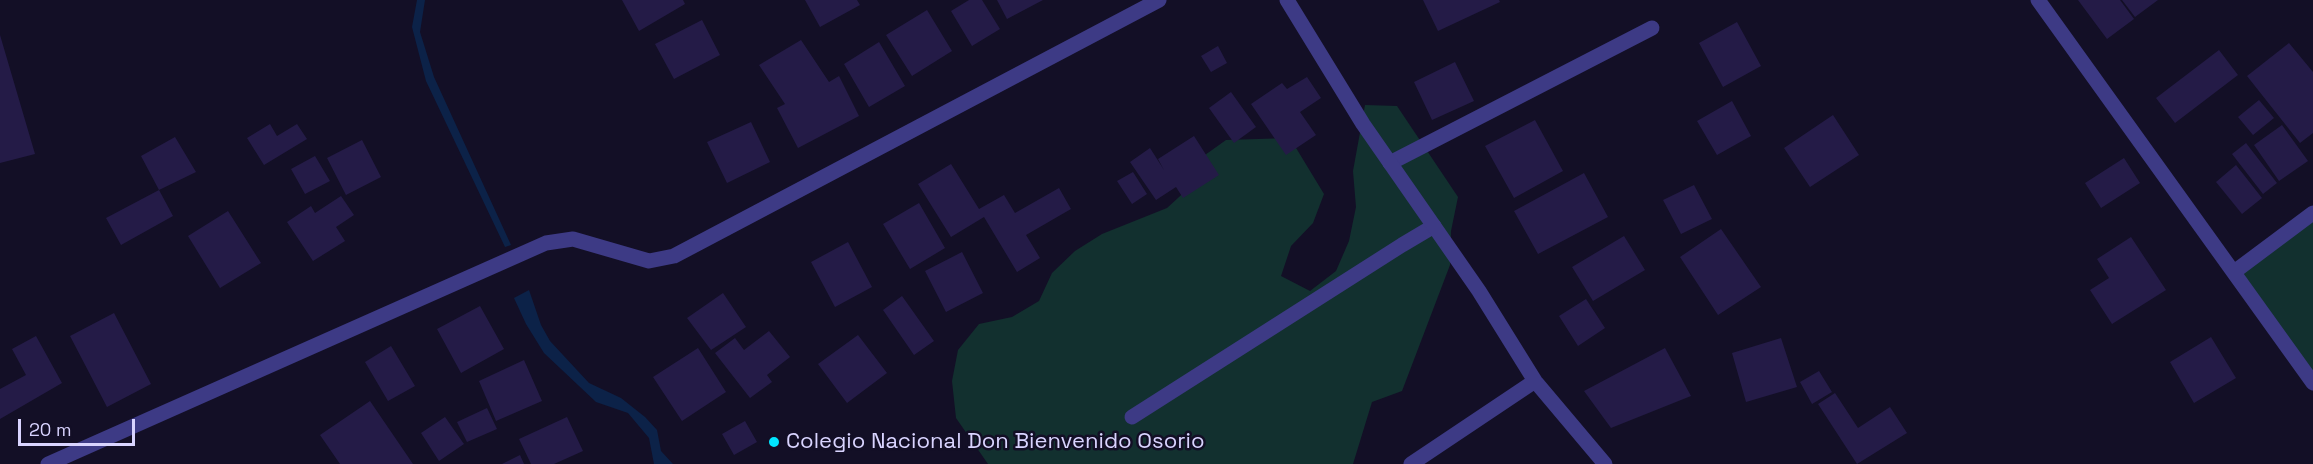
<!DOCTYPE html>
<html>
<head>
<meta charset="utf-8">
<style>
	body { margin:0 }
	#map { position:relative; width:2313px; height:464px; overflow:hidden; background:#130f26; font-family:"Space Grotesk",sans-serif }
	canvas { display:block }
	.scale { position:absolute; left:18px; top:419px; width:117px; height:27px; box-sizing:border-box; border:3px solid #d9d4ff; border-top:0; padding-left:8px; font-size:18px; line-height:21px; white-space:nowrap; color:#d9d4ff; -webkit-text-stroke:4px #130f26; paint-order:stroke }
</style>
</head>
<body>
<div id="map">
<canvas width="2313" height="464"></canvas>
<div class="scale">20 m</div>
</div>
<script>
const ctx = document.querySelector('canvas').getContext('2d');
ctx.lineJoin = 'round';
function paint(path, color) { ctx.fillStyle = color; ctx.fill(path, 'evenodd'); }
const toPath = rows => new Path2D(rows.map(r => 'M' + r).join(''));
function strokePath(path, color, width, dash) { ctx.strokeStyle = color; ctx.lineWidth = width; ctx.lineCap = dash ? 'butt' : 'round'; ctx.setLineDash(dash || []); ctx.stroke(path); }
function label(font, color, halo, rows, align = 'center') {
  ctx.font = font + ' "Space Grotesk",sans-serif'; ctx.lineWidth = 5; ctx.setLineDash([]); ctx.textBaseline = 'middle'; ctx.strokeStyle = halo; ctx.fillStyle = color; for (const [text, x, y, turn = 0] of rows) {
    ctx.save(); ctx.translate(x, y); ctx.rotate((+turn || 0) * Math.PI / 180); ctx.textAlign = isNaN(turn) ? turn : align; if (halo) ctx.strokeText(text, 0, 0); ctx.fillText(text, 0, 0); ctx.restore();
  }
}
paint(toPath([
	[1365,105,1397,106,1458,197,1451,231,1450,265,1402,391,1372,402,1353,464,988,464,956,418,952,381,958,350,979,324,1012,317,1039,301,1052,273,1075,251,1102,234,1167,208,1190,187,1198,160,1226,140,1290,138,1324,194,1313,223,1291,246,1281,276,1310,291,1336,271,1349,241,1356,207,1353,171],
	[2313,213,2313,383,2234,272]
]), '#12302f');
paint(toPath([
	[417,0,425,0,420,32,434,77,511,245,505,247,426,81,412,27],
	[529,290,541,325,550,341,589,383,621,398,645,417,657,430,661,451,673,464,654,464,649,438,628,413,596,402,544,353,526,324,514,298]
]), '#0c2248');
paint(toPath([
	[622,0,683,0,685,4,639,31],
	[805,0,857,0,860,5,820,27],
	[969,0,982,0,1000,29,972,46,951,11],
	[997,0,1043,0,1007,19],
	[1423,0,1499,0,1500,2,1438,31],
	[2078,0,2120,0,2134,19,2107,39],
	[2122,0,2158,0,2135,17],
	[927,10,952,51,912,76,886,35],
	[702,20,720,55,674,79,655,44],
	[1737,22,1761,66,1723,87,1699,43],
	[0,35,35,154,0,163],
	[801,40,829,82,839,76,859,116,798,148,777,108,785,104,759,65],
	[879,42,905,86,869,107,844,64],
	[2289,43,2313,72,2313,133,2300,143,2247,76],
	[1218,46,1227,63,1211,72,1201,56],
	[2219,50,2238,75,2175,123,2156,98],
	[1455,62,1474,101,1432,120,1414,82],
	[1307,77,1321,98,1300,112,1316,135,1286,155,1251,104,1282,83,1287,89],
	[1231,92,1256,127,1234,143,1209,108],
	[2259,100,2274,118,2253,135,2238,117],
	[1732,101,1751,136,1717,155,1697,121],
	[1833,115,1859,155,1810,187,1784,148],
	[1535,120,1563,171,1514,198,1485,146],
	[751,122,770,162,727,183,707,142],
	[270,124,277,136,297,124,307,139,264,165,247,138],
	[2282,125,2308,161,2279,181,2254,145],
	[1194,136,1219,175,1183,198,1176,187,1156,200,1130,162,1150,148,1164,170,1158,159],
	[175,137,196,172,159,190,141,156],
	[362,140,381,177,346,195,327,158],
	[2246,143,2277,183,2263,194,2232,154],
	[315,156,330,181,305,194,291,169],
	[2124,158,2140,183,2101,208,2085,183],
	[951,164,979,209,1004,195,1015,213,1059,188,1071,209,1026,235,1040,258,1017,272,984,217,951,237,918,184],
	[2236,165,2262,198,2242,214,2216,182],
	[1133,172,1147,194,1132,204,1117,181],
	[1584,173,1608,217,1538,254,1514,211],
	[1694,185,1712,219,1681,234,1663,200],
	[159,190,173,216,121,245,106,218],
	[341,196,354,215,336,227,345,241,313,261,287,222,311,206,315,213],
	[919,203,945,248,910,269,883,224],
	[228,211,261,263,220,288,188,236],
	[1721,229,1761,287,1718,315,1680,257],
	[1624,236,1645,270,1593,301,1572,267],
	[2131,237,2166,290,2112,324,2090,290,2109,278,2097,259],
	[848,242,872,287,835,307,811,262],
	[962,252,983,293,946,312,925,271],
	[723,293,746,327,711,350,687,318],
	[902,296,934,341,914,355,883,310],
	[1586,299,1605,328,1578,346,1559,316],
	[480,306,504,349,461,373,437,329],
	[114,313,151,384,107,407,70,336],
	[769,331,790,357,767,375,772,382,750,398,715,353,735,338,744,350],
	[858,335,887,373,847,403,818,364],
	[36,336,62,383,0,419,0,389,26,375,12,349],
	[2211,337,2236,378,2194,403,2170,362],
	[1781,338,1797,387,1746,402,1732,353],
	[391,346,415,386,388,401,365,362],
	[698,348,726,392,682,421,653,377],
	[1665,348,1691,396,1611,428,1584,391],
	[524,360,542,401,496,421,479,381],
	[1819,371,1832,392,1812,404,1800,382],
	[1835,393,1858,428,1890,407,1907,433,1857,464,1818,404],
	[370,401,413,464,340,464,320,435],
	[487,408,497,429,467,442,457,422],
	[445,417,464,444,439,461,421,433],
	[567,417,583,451,554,464,531,464,519,439],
	[745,421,757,442,734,455,722,434],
	[520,455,524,464,502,464]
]), '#241b47');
strokePath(toPath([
	[1390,163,1652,28],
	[1132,417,1402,245,1434,226]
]), '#3d3a85', 15);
strokePath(toPath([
	[1287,0,1363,124,1479,291,1535,381,1605,464],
	[2038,0,2313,383],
	[2234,272,2313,213],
	[48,464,546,243,573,239,649,261,674,256,1159,0],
	[1411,464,1535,381]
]), '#3d3a85', 15);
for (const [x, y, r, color] of [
	[774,442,6,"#00e5ff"]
]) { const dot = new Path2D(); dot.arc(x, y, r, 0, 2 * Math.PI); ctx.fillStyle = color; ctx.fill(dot); strokePath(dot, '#130f26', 2); }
label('22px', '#d9d4ff', '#130f26', [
	["Colegio Nacional Don Bienvenido Osorio",786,442]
], 'left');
</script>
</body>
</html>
